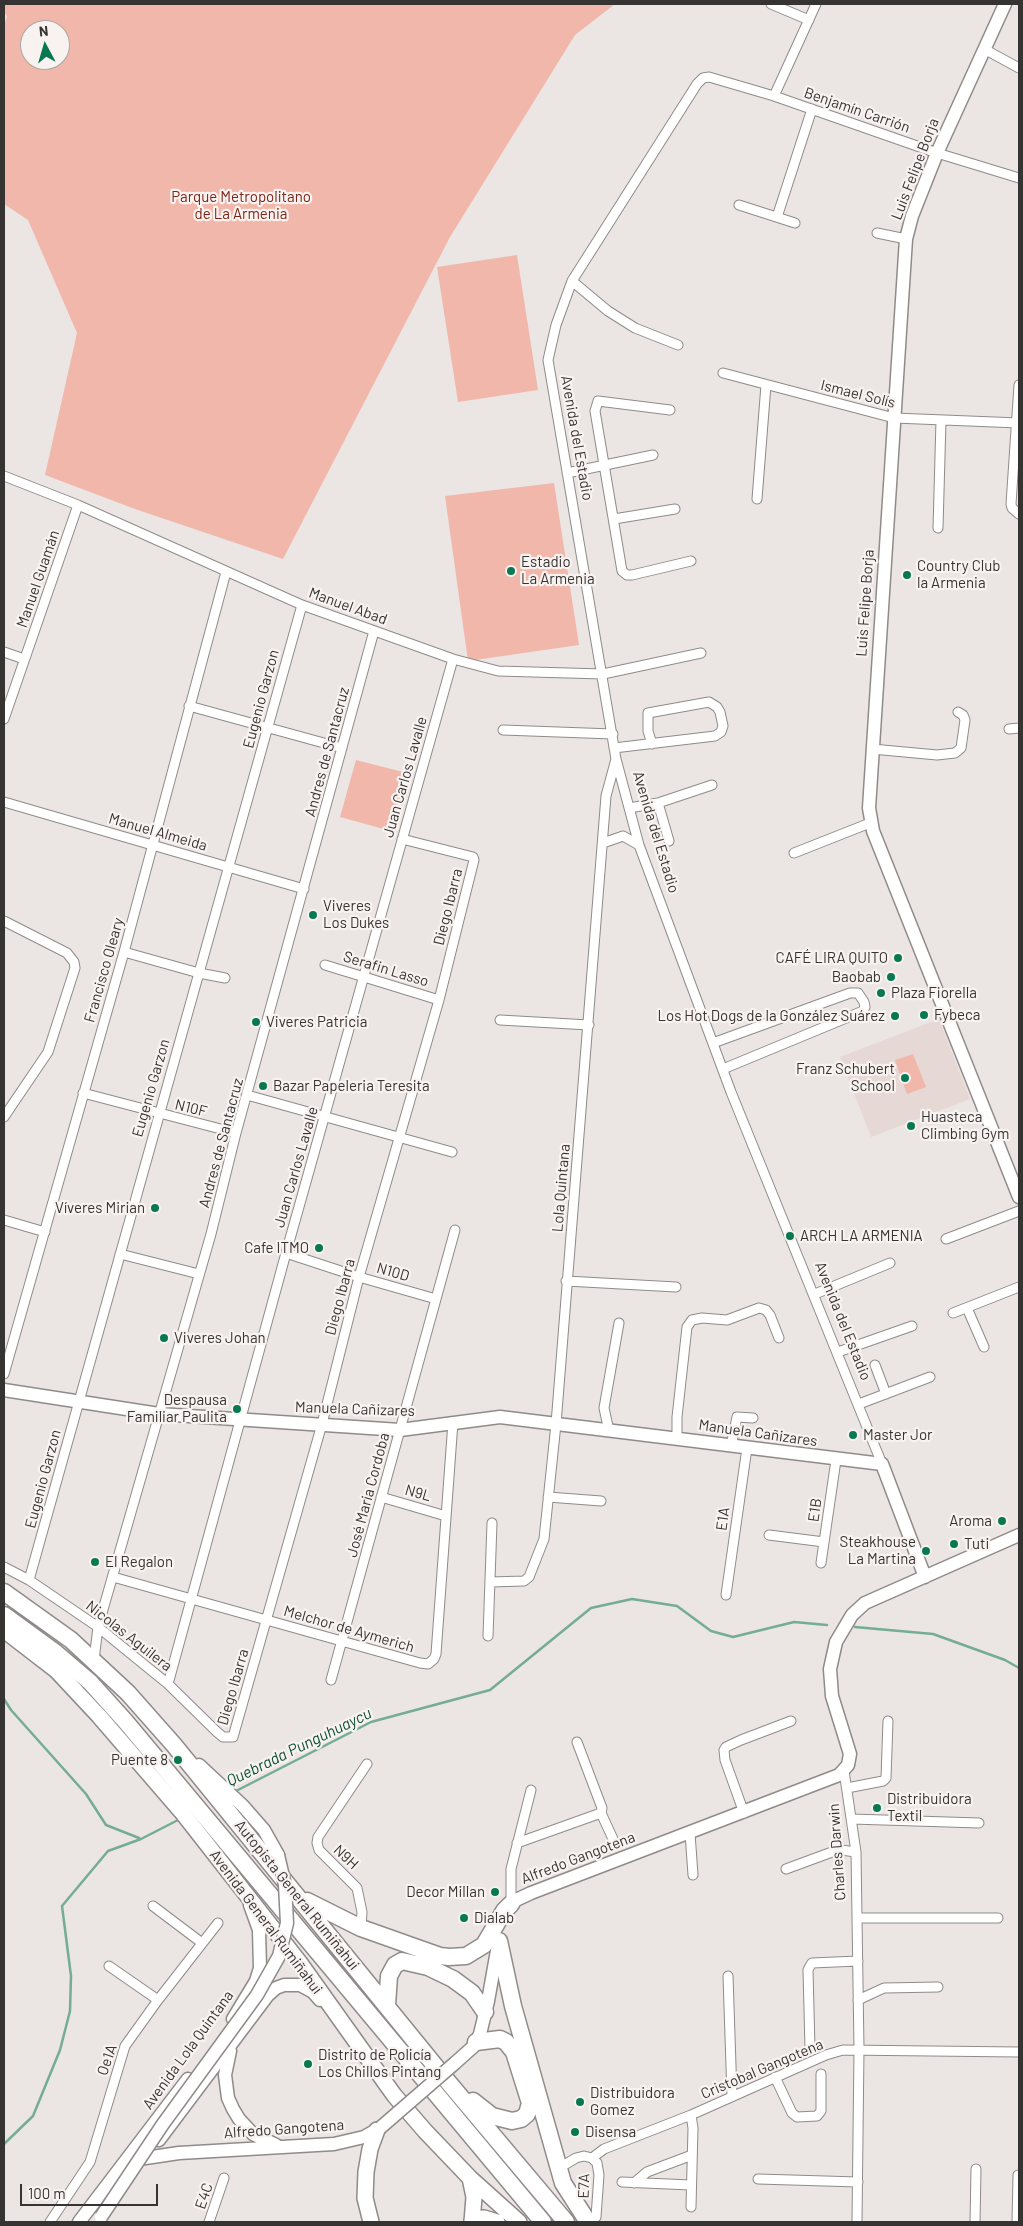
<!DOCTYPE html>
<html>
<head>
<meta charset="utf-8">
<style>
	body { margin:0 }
	#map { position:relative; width:1023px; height:2226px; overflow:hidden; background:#ebe5e4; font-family:Barlow,sans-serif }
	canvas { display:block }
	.frame { position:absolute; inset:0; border:5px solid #363433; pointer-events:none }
	.north { position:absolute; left:20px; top:20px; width:50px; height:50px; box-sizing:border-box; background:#f8f3f1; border:1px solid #aaa7a5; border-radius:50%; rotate:354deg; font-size:14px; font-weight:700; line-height:20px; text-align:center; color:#363433 }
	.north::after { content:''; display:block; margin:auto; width:18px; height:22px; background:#087853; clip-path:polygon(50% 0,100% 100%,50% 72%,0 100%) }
	.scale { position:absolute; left:20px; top:2184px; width:138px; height:22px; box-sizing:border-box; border:2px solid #363433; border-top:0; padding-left:6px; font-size:15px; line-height:18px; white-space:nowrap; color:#363433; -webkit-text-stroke:4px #f8f3f1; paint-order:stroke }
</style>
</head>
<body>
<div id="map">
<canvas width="1023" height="2226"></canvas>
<div class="frame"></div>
<div class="north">N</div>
<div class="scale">100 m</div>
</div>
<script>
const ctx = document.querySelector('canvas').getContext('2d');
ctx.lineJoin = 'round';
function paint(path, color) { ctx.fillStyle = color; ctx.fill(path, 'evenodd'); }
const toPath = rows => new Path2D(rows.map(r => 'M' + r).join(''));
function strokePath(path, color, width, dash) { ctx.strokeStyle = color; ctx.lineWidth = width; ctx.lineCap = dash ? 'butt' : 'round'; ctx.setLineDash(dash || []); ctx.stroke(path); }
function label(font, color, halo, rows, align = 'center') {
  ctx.font = font + ' Barlow,sans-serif'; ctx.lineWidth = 4.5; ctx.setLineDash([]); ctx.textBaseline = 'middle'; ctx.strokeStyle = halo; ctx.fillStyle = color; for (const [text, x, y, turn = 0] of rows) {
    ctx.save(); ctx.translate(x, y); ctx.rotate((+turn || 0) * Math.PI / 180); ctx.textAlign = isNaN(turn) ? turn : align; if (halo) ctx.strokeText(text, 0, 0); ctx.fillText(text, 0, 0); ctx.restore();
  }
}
paint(toPath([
	[939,1019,970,1099,871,1137,840,1057]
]), '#e6d8d5');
paint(toPath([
	[4,4,615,4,575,35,450,237,283,559,135,509,45,475,77,333,28,220,4,204,4,26,7,16,4,12],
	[30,30,60,30,60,60,30,60],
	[517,255,538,390,458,402,437,267],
	[554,483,579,645,468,661,445,496],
	[356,760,407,773,391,831,340,817],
	[913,1054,926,1087,907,1094,895,1060]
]), '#f0b7aa');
strokePath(toPath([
	[855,1627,933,1634,1005,1660,1019,1668],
	[4,1699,11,1710,86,1794,106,1825,139,1838],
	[234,1792,371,1722,490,1690,591,1608,632,1599,677,1606,711,1631,733,1637,794,1622,827,1625],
	[4,2144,33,2116,60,2050,70,2011,71,1976,62,1906,108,1851,141,1839,180,1819]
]), '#75ad92', 2.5);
const street = toPath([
	[771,4,809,20],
	[984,49,1019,68],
	[774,96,816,4],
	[739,205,795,223],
	[777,217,812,109],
	[877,233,906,239],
	[572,281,608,311,635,328,678,345],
	[723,373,894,418,1019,423],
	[1019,385,1011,504,1012,508,1019,514],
	[670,410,598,401,595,411,622,571,627,575,632,575,691,561],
	[567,473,653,455],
	[4,476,78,505,302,605,453,659,498,671,603,674,701,653],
	[757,499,766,385],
	[614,519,675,509],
	[938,528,941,420],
	[4,652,24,659],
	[189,706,342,748],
	[4,719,78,505],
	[1009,729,1019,728],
	[503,730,613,734],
	[614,748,715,736,721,732,723,726,720,712,717,707,709,702,648,713,648,731,652,744],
	[872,749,937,755,955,753,961,748,965,720,963,715,958,712],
	[4,802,304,889],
	[658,803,669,841],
	[629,808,658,803,712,785],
	[603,843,623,836,639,845],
	[794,853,870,823],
	[4,921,67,953,74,962,75,968,48,1052,4,1117],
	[124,952,199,973,225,978],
	[325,965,439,1000],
	[500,1020,589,1025],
	[713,1043,850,993,858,993,864,1002,865,1007,863,1011,723,1069],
	[83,1093,236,1133],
	[247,1095,452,1152],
	[4,1220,45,1232],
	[946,1239,1019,1211],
	[286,1253,359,1277,436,1299],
	[120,1254,199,1274],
	[566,1281,676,1287],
	[815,1294,890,1263],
	[967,1308,984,1347],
	[953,1313,1019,1287],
	[838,1352,912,1326],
	[875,1365,886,1394],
	[4,1374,124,952,226,572],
	[859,1404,930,1377],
	[609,1431,604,1408,619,1323],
	[677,1439,677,1417,687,1327,692,1320,702,1318,727,1320,759,1308,766,1310,770,1315,779,1338],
	[731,1446,737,1417,753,1418],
	[882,1464,731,1092,639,845,616,759,548,360,556,325,572,281,697,84,703,78,709,77,774,96,937,153,1019,178],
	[381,1497,446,1516],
	[548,1497,601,1501],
	[769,1535,824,1542],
	[821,1563,836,1460],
	[4,1567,29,1580,98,1627,168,1684,217,1732,223,1737,233,1737,322,1424,359,1277,439,1000,474,860,473,857,402,839],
	[113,1577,420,1663,428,1664,434,1659,436,1654,453,1422],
	[29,1580,302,605],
	[490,1582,524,1581,529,1577,544,1539,556,1424,606,796,616,759],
	[726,1595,747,1448],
	[488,1636,492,1523],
	[94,1660,98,1627,211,1234,236,1133,374,631],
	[331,1680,455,1230],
	[168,1684,286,1253,453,659],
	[844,1771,856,1852,859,2049,857,2222],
	[847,1788,883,1781,886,1778,888,1721],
	[601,1813,613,1839],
	[744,1813,725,1760,724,1750,726,1747,741,1740,791,1721],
	[852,1819,979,1823],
	[690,1833,693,1875],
	[517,1843,601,1813,602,1808,577,1742],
	[786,1869,832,1852,841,1850,856,1852],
	[511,1904,511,1869,531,1790],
	[153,1906,202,1943],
	[857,1918,998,1918],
	[361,1928,362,1912,357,1888,319,1850,317,1843,318,1837,367,1764],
	[109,1966,158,2000],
	[728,1976,732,2096],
	[858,2000,884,1988,938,1987],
	[810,2049,808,1970,810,1966,812,1963,858,1961],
	[775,2077,792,2113,797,2117,817,2116,821,2111,821,2074],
	[691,2115,693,2128,691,2207],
	[592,2158,597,2163,599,2175,596,2217],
	[559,2168,576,2158,584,2156,592,2158,604,2149,691,2115,826,2055,843,2050,1019,2052],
	[758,2179,858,2182],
	[622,2182,691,2185],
	[634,2183,647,2172,692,2155],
	[50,2222,90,2162,125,2046,158,2000,218,1923],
	[209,2222,224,2178],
	[975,2222,976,2169],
	[1017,2222,1018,2175]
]);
const secondary = toPath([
	[1005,4,937,153,912,216,906,239,869,808,873,831,1019,1197],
	[4,1390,159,1414,400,1430,500,1417,882,1464,925,1577],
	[199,1765,243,1806,264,1830,278,1855],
	[507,1911,516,1900,531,1893,839,1775,848,1765,850,1754,832,1696,830,1669,836,1642,852,1615,865,1603,1019,1535],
	[233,2019,256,1981,260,1968,259,1930,250,1905],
	[230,2051,225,2075,228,2098,233,2109,239,2119,253,2134,276,2145],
	[455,2063,474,2046,480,2034,488,2001,498,1945],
	[159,2140,268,1995,276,1988,284,1985,300,1985,313,1992,320,2000],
	[132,2160,179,2153,334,2144,364,2137,380,2128],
	[79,2222,188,2079]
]);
const primary = toPath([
	[4,1630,56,1670,99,1716,181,1811,300,1963,394,2095,425,2131,470,2178,519,2222],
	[470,2178,474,2197,472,2222],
	[472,2220,484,2218,497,2222],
	[371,2222,365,2198,366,2172,370,2149,377,2130]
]);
const highway = toPath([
	[4,1592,71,1640,128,1693,174,1745,449,2083,566,2222],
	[4,1615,56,1653,90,1682,126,1722,543,2222],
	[307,1901,361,1928,440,1956,449,1957,466,1956,484,1945,504,1911,511,1904],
	[499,1941,513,2006,563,2183,588,2222],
	[387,2005,389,1976,395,1965,402,1961,428,1967,453,1979,472,1993,485,2012],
	[473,2101,492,2116,512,2121,521,2119,527,2114,530,2103,514,2052,506,2042,500,2039,476,2042]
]);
strokePath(street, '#908b8a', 11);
strokePath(secondary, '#908b8a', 15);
strokePath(primary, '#908b8a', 18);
strokePath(highway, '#908b8a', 19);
strokePath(street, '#fff', 9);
strokePath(secondary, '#fff', 12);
strokePath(primary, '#fff', 15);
strokePath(highway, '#fff', 16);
const secondaryBridge = toPath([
	[380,2128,455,2063],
	[101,2217,163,2124,257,1995,279,1956,287,1923,285,1885,278,1855]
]);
strokePath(secondaryBridge, '#908b8a', 15, []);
strokePath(secondaryBridge, '#fff', 12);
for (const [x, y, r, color] of [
	[511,571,5,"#087853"],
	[907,575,5,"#087853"],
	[313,915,5,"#087853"],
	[898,958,5,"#087853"],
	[891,977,5,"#087853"],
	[881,993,5,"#087853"],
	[924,1015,5,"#087853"],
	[895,1016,5,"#087853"],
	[256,1022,5,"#087853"],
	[905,1078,5,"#087853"],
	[263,1086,5,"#087853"],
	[911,1126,5,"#087853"],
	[155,1208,5,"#087853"],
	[790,1236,5,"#087853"],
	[319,1248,5,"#087853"],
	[164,1338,5,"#087853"],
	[237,1409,5,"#087853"],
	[853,1435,5,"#087853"],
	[1002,1521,5,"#087853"],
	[954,1544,5,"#087853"],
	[926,1551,5,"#087853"],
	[95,1562,5,"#087853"],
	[178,1760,5,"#087853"],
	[877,1808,5,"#087853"],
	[495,1892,5,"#087853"],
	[464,1918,5,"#087853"],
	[308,2064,5,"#087853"],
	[580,2102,5,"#087853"],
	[575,2132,5,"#087853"]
]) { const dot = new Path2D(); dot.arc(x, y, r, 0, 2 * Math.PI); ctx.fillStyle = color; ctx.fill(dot); strokePath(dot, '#f8f3f1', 2); }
label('15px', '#363433', '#f8f3f1', [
	["Benjamín Carrión",857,110,19],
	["Luis Felipe Borja",915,169,-69],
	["Ismael Solís",858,394,14],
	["Avenida del Estadio",577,438,80],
	["Manuel Guamán",38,579,-71],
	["Luis Felipe Borja",865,603,-86],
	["Manuel Abad",348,606,20],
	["Eugenio Garzon",261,699,-75],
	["Andres de Santacruz",327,752,-75],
	["Juan Carlos Lavalle",405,777,-74],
	["Manuel Almeida",158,832,16],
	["Avenida del Estadio",656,832,73],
	["Diego Ibarra",448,907,-76],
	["Serafin Lasso",386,969,17],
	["Francisco Oleary",104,970,-74],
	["Eugenio Garzon",151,1088,-74],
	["N10F",191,1108,14],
	["Andres de Santacruz",221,1143,-75],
	["Juan Carlos Lavalle",296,1167,-74],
	["Lola Quintana",561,1188,-85],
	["N10D",393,1272,16],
	["Diego Ibarra",340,1297,-75],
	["Avenida del Estadio",843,1321,68],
	["Manuela Cañizares",355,1409,2],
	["Manuela Cañizares",758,1433,8],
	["Eugenio Garzon",43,1479,-75],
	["N9L",418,1493,16],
	["José Maria Cordoba",368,1495,-75],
	["E1B",815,1510,-82],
	["E1A",723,1519,-82],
	["Melchor de Aymerich",349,1629,16],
	["Nicolas Aguilera",129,1636,38],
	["Diego Ibarra",233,1687,-74],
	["Charles Darwin",837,1852,-94],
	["N9H",346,1857,43],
	["Alfredo Gangotena",578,1858,-21],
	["Autopista General Rumiñahui",297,1895,51],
	["Avenida General Rumiñahui",266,1922,53],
	["Avenida Lola Quintana",188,2050,-54],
	["Oe1A",107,2060,-71],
	["Cristobal Gangotena",762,2069,-23],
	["Alfredo Gangotena",284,2129,-4],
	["E7A",584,2186,-88],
	["E4C",204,2196,-71]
]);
label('15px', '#7f2414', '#f8f3f1', [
	["Parque Metropolitano",241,197],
	["de La Armenia",241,214]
]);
label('15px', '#363433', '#f8f3f1', [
	["Estadio",521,562],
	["La Armenia",521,579],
	["Country Club",917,566],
	["la Armenia",917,583],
	["Viveres",323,906],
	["Los Dukes",323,923],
	["CAFÉ LIRA QUITO",888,958,"right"],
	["Baobab",881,977,"right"],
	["Plaza Fiorella",891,993],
	["Fybeca",934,1015],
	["Los Hot Dogs de la González Suárez",885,1016,"right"],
	["Viveres Patricia",266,1022],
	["Franz Schubert",895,1069,"right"],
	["School",895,1086,"right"],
	["Bazar Papeleria Teresita",273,1086],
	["Huasteca",921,1117],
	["Climbing Gym",921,1134],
	["Víveres Mirian",145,1208,"right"],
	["ARCH LA ARMENIA",800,1236],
	["Cafe ITMO",309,1248,"right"],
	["Viveres Johan",174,1338],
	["Despausa",227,1400,"right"],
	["Familiar Paulita",227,1417,"right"],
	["Master Jor",863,1435],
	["Aroma",992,1521,"right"],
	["Steakhouse",916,1542,"right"],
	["La Martina",916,1559,"right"],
	["Tuti",964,1544],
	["El Regalon",105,1562],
	["Puente 8",168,1760,"right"],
	["Distribuidora",887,1799],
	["Textil",887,1816],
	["Decor Millan",485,1892,"right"],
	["Dialab",474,1918],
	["Distrito de Policía",318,2055],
	["Los Chillos Pintang",318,2072],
	["Distribuidora",590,2093],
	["Gomez",590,2110],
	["Disensa",585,2132]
], 'left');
label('italic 16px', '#0a4e35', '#f8f3f1', [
	["Quebrada Punguhuaycu",299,1747,-26]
]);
</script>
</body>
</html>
